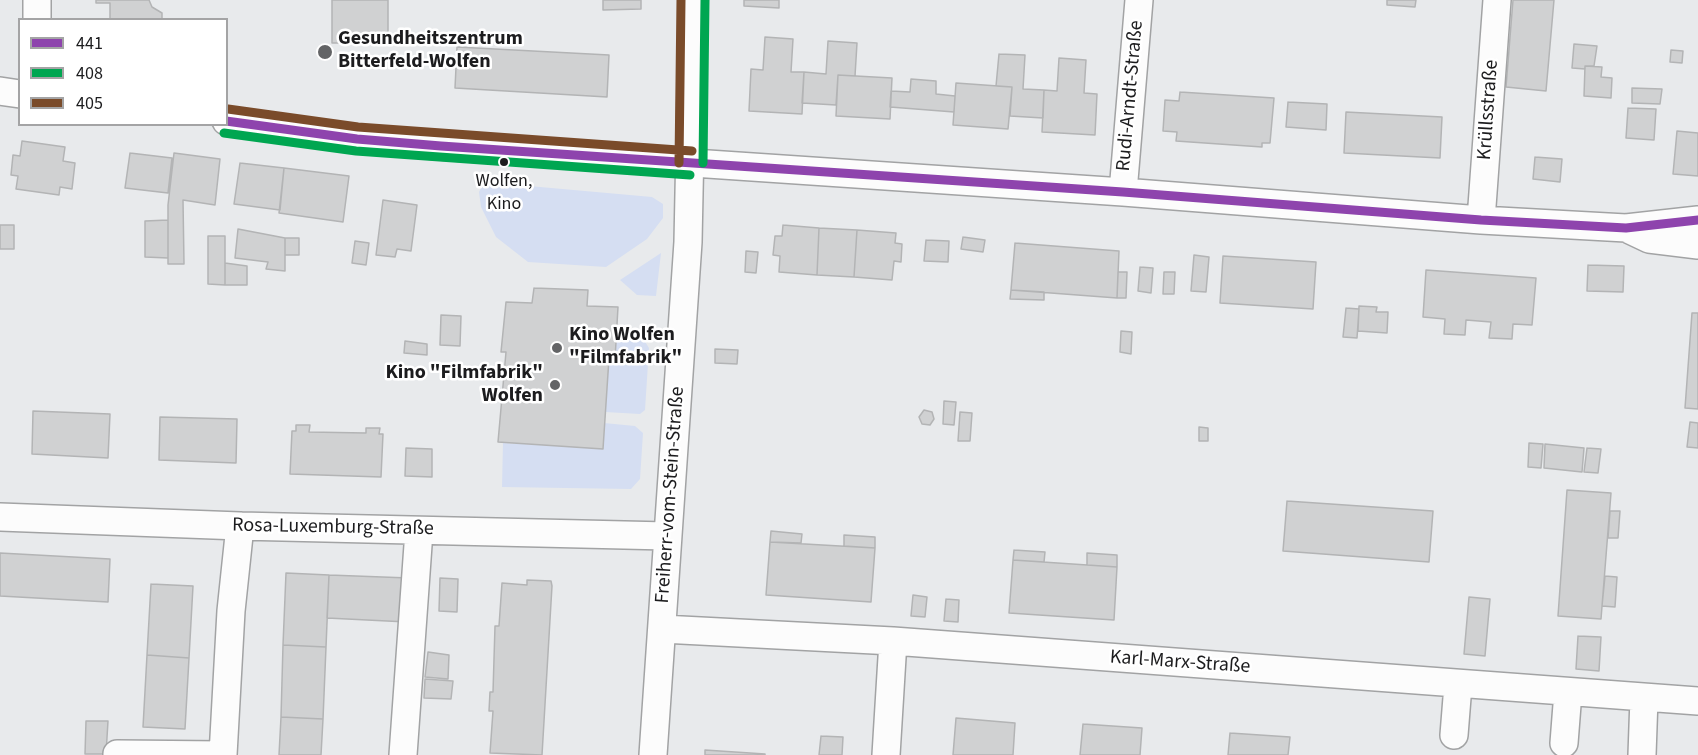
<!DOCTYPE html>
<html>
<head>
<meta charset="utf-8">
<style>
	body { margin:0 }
	#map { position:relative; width:1698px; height:755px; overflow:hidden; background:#e8eaec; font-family:"Source Sans 3",sans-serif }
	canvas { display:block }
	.legend { position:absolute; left:18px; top:18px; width:210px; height:108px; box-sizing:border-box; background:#fff; border:2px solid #a4a4a5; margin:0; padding:8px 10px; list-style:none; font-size:18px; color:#1c1c1e }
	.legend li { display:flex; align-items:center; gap:12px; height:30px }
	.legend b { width:30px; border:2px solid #a4a4a5 }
</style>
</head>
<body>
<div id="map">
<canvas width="1698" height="755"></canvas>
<ul class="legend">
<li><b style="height:8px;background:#8e44ad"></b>441</li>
<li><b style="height:8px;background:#00a651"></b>408</li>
<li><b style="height:8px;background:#7a4b2a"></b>405</li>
</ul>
</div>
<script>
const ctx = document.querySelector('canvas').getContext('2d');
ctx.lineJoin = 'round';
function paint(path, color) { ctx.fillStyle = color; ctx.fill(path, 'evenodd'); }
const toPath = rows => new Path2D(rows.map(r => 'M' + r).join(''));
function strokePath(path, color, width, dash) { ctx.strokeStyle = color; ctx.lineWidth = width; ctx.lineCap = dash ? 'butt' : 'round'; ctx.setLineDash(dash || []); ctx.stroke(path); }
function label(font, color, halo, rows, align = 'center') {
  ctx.font = font + ' "Source Sans 3",sans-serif'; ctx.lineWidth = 5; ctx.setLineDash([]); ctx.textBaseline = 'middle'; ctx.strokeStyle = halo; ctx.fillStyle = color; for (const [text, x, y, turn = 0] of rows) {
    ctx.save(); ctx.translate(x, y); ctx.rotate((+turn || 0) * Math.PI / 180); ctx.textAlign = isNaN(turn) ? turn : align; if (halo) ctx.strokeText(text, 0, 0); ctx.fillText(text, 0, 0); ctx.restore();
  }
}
paint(toPath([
	[484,182,652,197,663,204,663,218,647,239,606,267,528,262,496,237,481,207,479,192],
	[661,253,656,296,637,295,620,280],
	[616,339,644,340,649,348,645,410,640,414,605,412,609,358,615,359],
	[604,423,635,426,643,433,640,479,631,489,502,487,503,443,602,448]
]), '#d5def2');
const building = toPath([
	[96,0,149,0,152,7,162,13,162,20,110,20,110,3,96,3,96,0],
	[332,0,388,0,388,43,332,43,332,0],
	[603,0,641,0,641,9,603,10,603,0],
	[744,0,779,0,779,8,744,6,744,0],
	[1387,0,1416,0,1415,7,1387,5,1387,0],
	[1513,0,1554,0,1546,91,1506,87,1513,0],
	[765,37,793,39,791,72,804,72,802,114,749,111,751,69,763,70,765,37],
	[828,41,857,43,855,76,838,75,836,105,802,103,804,72,826,74,828,41],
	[1574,44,1597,46,1594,66,1585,66,1585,69,1572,68,1574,44],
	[457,47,609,55,607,97,455,88,457,47],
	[1671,50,1683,51,1682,63,1670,62,1671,50],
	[999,54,1025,55,1023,89,1044,90,1043,118,1010,116,1012,87,996,86,999,54],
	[1059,58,1086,60,1084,93,1097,94,1095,135,1042,132,1044,90,1057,91,1059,58],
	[1585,66,1602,67,1601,77,1612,78,1611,98,1584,96,1585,66],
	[838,75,892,78,890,119,836,116,838,75],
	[911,79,936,81,936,94,955,96,954,112,890,107,891,91,910,92,911,79],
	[956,83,1012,87,1008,129,953,125,956,83],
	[1632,88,1662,89,1660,104,1632,103,1632,88],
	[1180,92,1274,98,1270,143,1262,143,1262,147,1176,141,1177,132,1163,131,1165,100,1179,101,1180,92],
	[1288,102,1327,104,1326,130,1286,127,1288,102],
	[1628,108,1656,109,1654,140,1626,138,1628,108],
	[1346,112,1442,117,1440,158,1344,153,1346,112],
	[1677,131,1698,133,1698,176,1673,174,1677,131],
	[22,141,65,147,63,161,75,163,72,189,60,187,59,195,16,189,18,176,11,175,13,155,20,156,22,141],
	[130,153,172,158,168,193,125,188,130,153],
	[174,153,220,159,215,205,183,200,184,264,168,264,168,205,174,153],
	[1535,157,1562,159,1560,182,1533,179,1535,157],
	[240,163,284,168,280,210,234,204,240,163],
	[284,168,349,176,343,222,279,213,284,168],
	[383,200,417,205,411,251,397,249,395,257,376,255,383,200],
	[168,220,168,258,145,257,145,221,168,220],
	[0,225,14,225,14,249,0,249,0,225],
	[783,225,819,228,817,275,779,272,780,256,773,255,775,236,782,236,783,225],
	[819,228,857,230,854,277,817,275,819,228],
	[238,229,285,238,285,271,266,269,268,262,235,258,238,229],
	[857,230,896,233,895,243,902,244,901,262,894,261,892,280,854,277,857,230],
	[208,236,225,236,225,285,208,284,208,236],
	[963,237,985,240,983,252,961,249,963,237],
	[285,238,299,238,299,255,285,255,285,238],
	[926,240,949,241,948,262,924,261,926,240],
	[355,241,369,243,366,265,352,263,355,241],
	[1015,243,1119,251,1117,298,1011,290,1015,243],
	[746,251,758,252,756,273,745,272,746,251],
	[1194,255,1209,257,1206,292,1191,291,1194,255],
	[1223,256,1316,262,1313,309,1220,303,1223,256],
	[225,263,247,266,247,285,225,285,225,263],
	[1588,265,1624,266,1623,292,1587,291,1588,265],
	[1140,267,1153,268,1151,293,1138,291,1140,267],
	[1426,270,1536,278,1532,325,1513,324,1512,339,1489,338,1491,322,1466,320,1465,335,1444,334,1445,319,1423,317,1426,270],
	[1118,272,1127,272,1126,298,1117,298,1118,272],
	[1164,272,1175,272,1174,294,1163,294,1164,272],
	[534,288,588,290,587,306,618,307,615,359,609,358,603,449,498,442,506,352,501,352,506,302,532,303,534,288],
	[1011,290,1044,292,1044,300,1010,299,1011,290],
	[1359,306,1377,307,1376,312,1388,312,1387,333,1358,331,1359,306],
	[1346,308,1359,309,1357,338,1343,337,1346,308],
	[1692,313,1698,313,1698,409,1685,408,1692,313],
	[441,315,461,316,460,346,440,345,441,315],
	[1121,331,1132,332,1131,354,1120,352,1121,331],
	[405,341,427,344,427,355,404,353,405,341],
	[715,349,738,350,737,364,715,363,715,349],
	[944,401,956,402,954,425,943,424,944,401],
	[924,410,932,412,934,419,930,425,922,424,919,417,924,410],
	[33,411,110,414,108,458,32,454,33,411],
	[960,412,972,413,970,441,958,441,960,412],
	[160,417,237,419,236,463,159,460,160,417],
	[1690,422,1698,423,1698,448,1687,447,1690,422],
	[296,425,310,425,309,432,366,433,366,428,380,428,379,434,383,434,381,477,290,474,292,431,296,431,296,425],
	[1199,427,1208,428,1208,441,1199,441,1199,427],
	[1529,443,1543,444,1541,468,1528,467,1529,443],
	[1545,444,1584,448,1582,472,1544,468,1545,444],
	[406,448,432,449,432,477,405,476,406,448],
	[1587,448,1601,449,1598,473,1584,472,1587,448],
	[1567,490,1611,493,1601,619,1558,616,1567,490],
	[1287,501,1433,511,1429,562,1283,551,1287,501],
	[1610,511,1620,511,1618,538,1608,538,1610,511],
	[771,531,802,534,801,543,770,542,771,531],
	[844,535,875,537,875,548,844,546,844,535],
	[770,542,875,548,871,602,766,595,770,542],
	[1014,550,1045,552,1044,562,1013,560,1014,550],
	[0,553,110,559,108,602,0,596,0,553],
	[1087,553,1117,555,1117,567,1087,565,1087,553],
	[1013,560,1117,567,1114,620,1009,613,1013,560],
	[286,573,329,575,326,647,283,645,286,573],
	[329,575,409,578,407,622,327,618,329,575],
	[1605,576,1617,577,1615,607,1602,606,1605,576],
	[440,578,458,579,457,612,439,611,440,578],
	[527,580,551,581,552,586,542,755,490,753,493,711,489,711,490,692,493,692,495,626,499,626,502,583,527,585,527,580],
	[151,584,193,586,189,658,147,655,151,584],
	[913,595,927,597,925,617,911,616,913,595],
	[1469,597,1490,599,1485,656,1464,654,1469,597],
	[946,599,959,600,958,622,944,621,946,599],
	[1578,636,1601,637,1599,671,1576,669,1578,636],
	[283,645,326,647,323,719,281,717,283,645],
	[428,652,449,655,448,679,425,677,428,652],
	[147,655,189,658,185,729,143,727,147,655],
	[425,679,453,681,451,699,424,698,425,679],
	[281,717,323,719,321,755,279,755,281,717],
	[956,718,1015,723,1013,755,953,755,956,718],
	[86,721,108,721,106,754,85,754,86,721],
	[1083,724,1142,728,1140,755,1080,755,1083,724],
	[1230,733,1290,737,1288,755,1228,755,1230,733],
	[821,736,843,737,842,755,819,755,821,736],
	[705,750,765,754,765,755,705,755,705,750]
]);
paint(building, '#d0d1d2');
strokePath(building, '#b3b4b5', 1.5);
const minor = toPath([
	[37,20,37,0],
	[0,91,20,94],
	[226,121,357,139,441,146,1123,192,1481,220,1626,228,1698,220],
	[1123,192,1139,0],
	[1481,220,1497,0],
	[1630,230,1649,239,1698,245],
	[0,517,240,526,667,536],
	[662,629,893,641,1698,701],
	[1454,735,1458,685],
	[1564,743,1568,692],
	[117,754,223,755],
	[223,755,231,611,240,526],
	[403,755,419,531],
	[653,755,688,242,693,0],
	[886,755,893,641],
	[1642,755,1644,698]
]);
strokePath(minor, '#a2a3a4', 30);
strokePath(minor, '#fcfcfc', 27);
strokePath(toPath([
	[226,121,357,139,441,146,1123,192,1481,220,1626,228,1698,220]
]), '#8e44ad', 9);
strokePath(toPath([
	[224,133,356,151,690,175],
	[703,163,705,0]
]), '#00a651', 9);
strokePath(toPath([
	[228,109,358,127,692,151],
	[679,163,681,0]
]), '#7a4b2a', 9);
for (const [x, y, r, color] of [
	[325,52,8,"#636466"],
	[504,162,5,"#1c1c1e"],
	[557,348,6,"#636466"],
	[555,385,6,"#636466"]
]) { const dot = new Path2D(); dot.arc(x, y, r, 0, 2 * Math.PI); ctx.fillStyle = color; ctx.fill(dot); strokePath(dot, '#fff', 2); }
label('18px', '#1c1c1e', '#fff', [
	["Wolfen,",504,182],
	["Kino",504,205]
]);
label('bold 20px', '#1c1c1e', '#fff', [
	["Gesundheitszentrum",338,40],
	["Bitterfeld-Wolfen",338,63],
	["Kino Wolfen",569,336],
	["\"Filmfabrik\"",569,359],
	["Kino \"Filmfabrik\"",543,374,"right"],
	["Wolfen",543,397,"right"]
], 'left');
label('20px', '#1c1c1e', '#fff', [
	["Rudi-Arndt-Straße",1131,96,-85],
	["Krüllsstraße",1489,110,-86],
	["Freiherr-vom-Stein-Straße",671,495,-86],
	["Rosa-Luxemburg-Straße",333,528,1],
	["Karl-Marx-Straße",1180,663,4]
]);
</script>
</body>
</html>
